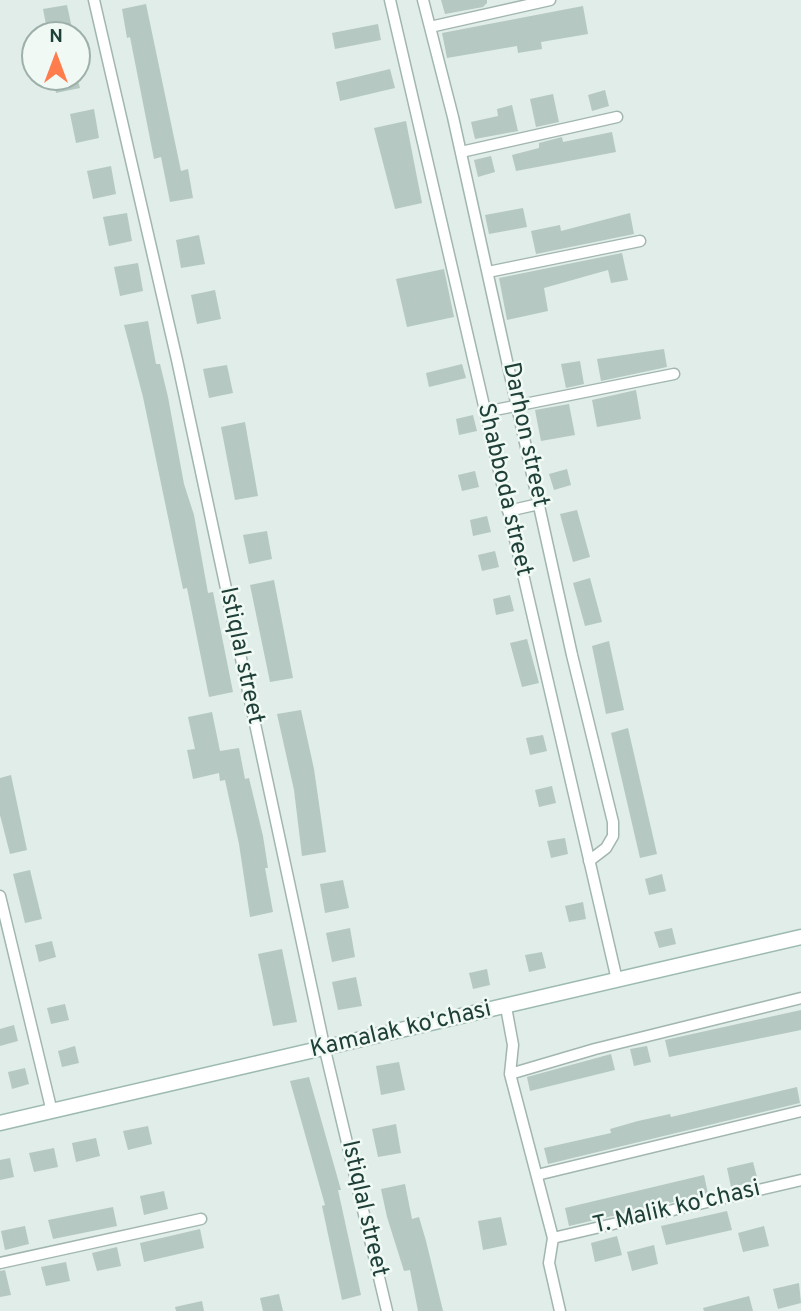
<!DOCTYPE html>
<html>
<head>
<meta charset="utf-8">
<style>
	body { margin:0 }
	#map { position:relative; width:801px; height:1311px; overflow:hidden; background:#e0ede8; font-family:Overpass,sans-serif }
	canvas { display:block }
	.north { position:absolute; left:21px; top:21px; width:70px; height:70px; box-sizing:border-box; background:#f1f9f5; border:2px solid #9dafa9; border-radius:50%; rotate:0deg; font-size:19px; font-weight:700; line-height:28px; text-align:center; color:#1f4038 }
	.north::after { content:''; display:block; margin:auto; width:24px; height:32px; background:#ff7c4d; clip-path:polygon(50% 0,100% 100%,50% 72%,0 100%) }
</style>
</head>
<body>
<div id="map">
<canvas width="801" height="1311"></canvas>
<div class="north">N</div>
</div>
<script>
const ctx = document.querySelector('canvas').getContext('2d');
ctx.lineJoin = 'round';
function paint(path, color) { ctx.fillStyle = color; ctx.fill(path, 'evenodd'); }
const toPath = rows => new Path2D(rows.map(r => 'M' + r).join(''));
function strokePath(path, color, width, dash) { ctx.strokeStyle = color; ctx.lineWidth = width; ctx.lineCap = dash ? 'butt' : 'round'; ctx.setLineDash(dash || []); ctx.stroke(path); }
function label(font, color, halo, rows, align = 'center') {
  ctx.font = font + ' Overpass,sans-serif'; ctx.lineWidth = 5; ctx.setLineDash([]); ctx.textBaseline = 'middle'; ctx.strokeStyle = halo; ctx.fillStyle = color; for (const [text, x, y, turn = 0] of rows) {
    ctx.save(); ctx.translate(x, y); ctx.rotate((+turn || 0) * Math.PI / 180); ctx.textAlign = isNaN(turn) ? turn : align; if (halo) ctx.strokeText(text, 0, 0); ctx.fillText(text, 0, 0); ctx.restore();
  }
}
paint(toPath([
	[441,0,487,0,487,3,483,7,445,14],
	[146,4,181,171,188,169,193,198,170,202,161,157,154,159,130,37,127,38,122,9],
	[67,5,73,33,48,35,43,9],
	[583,6,588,34,541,42,542,49,518,53,517,46,447,58,442,33],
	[378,24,381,40,335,49,332,33],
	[390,69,395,88,340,101,336,82],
	[53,77,77,77,80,88,56,93],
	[605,90,609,106,592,111,588,95],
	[553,94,559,122,536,127,530,99],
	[512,105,518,131,475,139,471,122,498,116,497,109],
	[94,109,99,138,76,143,70,114],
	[406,121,422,203,395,209,374,128],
	[612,132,616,152,516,171,512,155,539,148,539,143,562,137,563,142],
	[491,156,495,172,478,177,474,160],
	[111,166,116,194,93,199,87,171],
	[523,208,527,227,489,234,485,215],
	[127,213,132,241,109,246,103,217],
	[630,213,634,234,536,254,531,231,560,225,561,231],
	[199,235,205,264,181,268,176,240],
	[622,253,628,280,611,283,608,270,544,288,548,311,507,320,499,278],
	[138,263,143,291,120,296,114,267],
	[444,269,454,317,407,327,396,279],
	[215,290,221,319,197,324,191,295],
	[148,321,156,364,160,364,168,397,184,484,194,515,208,593,213,592,233,692,209,697,187,588,183,589,143,397,124,325],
	[664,349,667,367,601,381,597,359],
	[580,361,584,384,566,388,561,364],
	[462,364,466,378,429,387,426,373],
	[227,365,233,393,209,398,203,369],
	[636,390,641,419,597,427,592,400],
	[569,404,575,435,541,441,535,410],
	[473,415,477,431,459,435,456,419],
	[245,422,258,496,235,500,221,427],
	[567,469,571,485,554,490,549,474],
	[475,471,479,487,462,491,458,475],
	[577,510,590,557,573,562,560,514],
	[487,516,491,532,473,536,470,520],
	[267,531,272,559,249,564,243,535],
	[495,551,499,567,482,571,478,555],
	[590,578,602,622,585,626,573,583],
	[274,580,293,678,270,682,250,585],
	[510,595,514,611,496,615,493,599],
	[527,639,539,683,522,687,510,643],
	[609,641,624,710,606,714,592,646],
	[301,710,314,769,326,852,302,856,294,790,277,714],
	[212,712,220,751,239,748,245,779,249,778,263,836,268,868,265,868,273,912,250,917,239,844,225,780,220,781,219,773,193,779,187,750,195,749,188,717],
	[628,728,657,854,640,858,611,733],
	[543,735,547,751,530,755,526,738],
	[11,775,27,850,10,854,0,815,0,778],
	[552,786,556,803,539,807,535,790],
	[565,838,568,854,551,858,547,841],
	[30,870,42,919,25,923,13,874],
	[662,874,666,891,649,895,645,879],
	[343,880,349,908,325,913,320,884],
	[583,902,586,919,569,922,565,906],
	[350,928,355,957,332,962,326,933],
	[672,928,676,944,659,948,654,932],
	[52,941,56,957,39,962,35,945],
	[282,949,297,1022,273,1026,258,954],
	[542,952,546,968,529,972,525,955],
	[487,969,490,985,473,989,469,973],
	[356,977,362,1006,338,1010,332,982],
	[65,1004,69,1020,51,1024,47,1008],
	[801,1010,801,1030,669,1057,665,1040],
	[14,1025,18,1041,0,1046,0,1029],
	[75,1046,79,1063,62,1067,58,1051],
	[647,1046,651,1062,634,1066,630,1049],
	[611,1054,615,1070,530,1091,527,1077],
	[399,1062,405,1090,381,1095,376,1066],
	[25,1068,29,1084,12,1089,8,1072],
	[309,1077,341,1190,338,1190,361,1295,342,1300,322,1206,325,1205,290,1081],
	[797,1087,800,1103,548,1164,544,1148,611,1133,610,1129,638,1121,670,1114,671,1117],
	[396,1124,401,1153,378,1157,372,1129],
	[148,1126,152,1144,128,1150,123,1131],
	[96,1138,100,1156,76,1162,72,1143],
	[54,1148,58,1167,34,1172,29,1153],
	[10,1158,14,1177,0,1180,0,1160],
	[753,1162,758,1181,731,1187,727,1168],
	[704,1175,708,1194,569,1226,565,1208],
	[405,1184,412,1219,419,1217,426,1241,443,1311,418,1311,410,1270,404,1271,387,1217,381,1189],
	[164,1191,168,1209,144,1215,140,1196],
	[113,1207,117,1226,53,1239,48,1220],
	[727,1211,732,1230,666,1245,661,1226],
	[501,1217,507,1245,483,1250,478,1221],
	[25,1226,29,1244,5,1250,1,1231],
	[764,1226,769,1246,743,1252,738,1233],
	[200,1229,204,1248,144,1262,140,1243],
	[617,1236,622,1255,595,1262,591,1243],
	[654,1245,658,1264,632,1271,627,1252],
	[117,1247,121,1266,97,1271,92,1253],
	[66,1262,70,1281,46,1286,41,1267],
	[5,1270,11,1295,0,1297,0,1271],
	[799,1283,801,1303,778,1309,773,1289],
	[279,1294,283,1311,263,1311,260,1298],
	[749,1296,753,1311,704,1311,703,1308],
	[202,1301,204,1311,176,1311,175,1307]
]), '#b5c8c1');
const minor = toPath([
	[94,0,177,360,325,1050,387,1311],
	[390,0,617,980],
	[423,0,453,117,572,655,613,822,613,836,606,848,589,861],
	[430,27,550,0],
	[461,152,617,117],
	[488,272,640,241],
	[485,412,674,374],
	[508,511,539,504],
	[0,896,52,1112],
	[506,1007,513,1045,510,1074,553,1238,549,1263,560,1311],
	[510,1074,595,1049,801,998],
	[537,1175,801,1111],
	[553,1238,801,1180],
	[0,1263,201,1219]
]);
const secondary = toPath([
	[0,1123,801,937]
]);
strokePath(minor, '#a2b6b0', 13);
strokePath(secondary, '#9dbab1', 17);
strokePath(minor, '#fff', 10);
strokePath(secondary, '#fff', 14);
label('24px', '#1f4038', '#f1f9f5', [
	["Darhon street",524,435,78],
	["Shabboda street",503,490,77],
	["Istiqlal street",240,656,78],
	["Kamalak ko'chasi",401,1031,-13],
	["Istiqlal street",363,1209,77],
	["T. Malik ko'chasi",677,1209,-13]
]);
</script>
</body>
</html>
